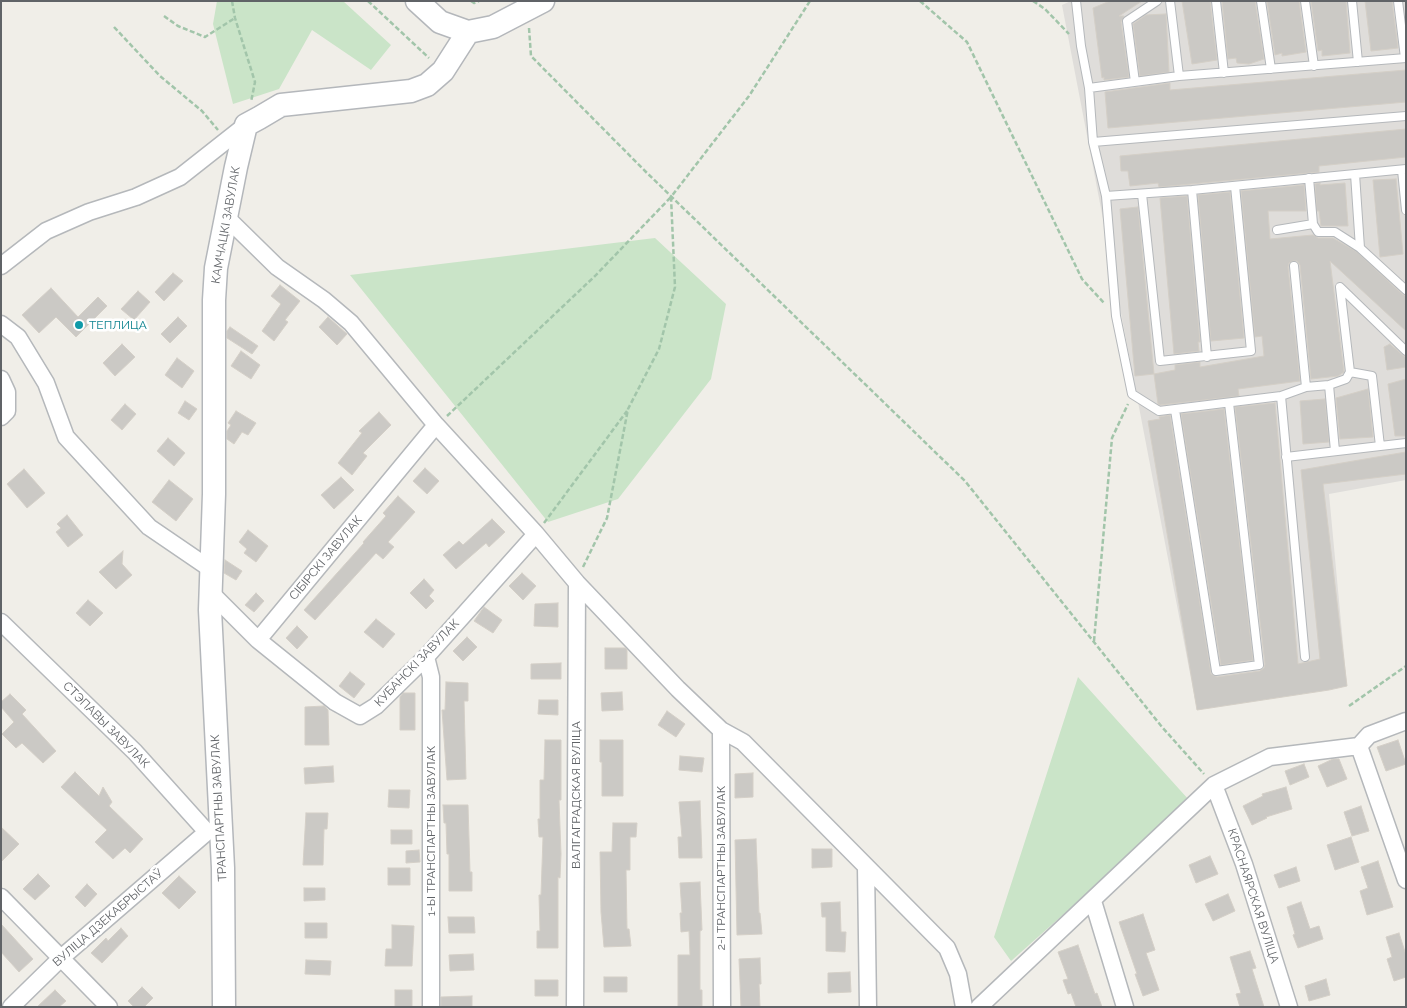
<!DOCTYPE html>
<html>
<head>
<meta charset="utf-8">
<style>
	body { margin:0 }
	#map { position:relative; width:1407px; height:1008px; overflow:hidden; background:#f0eee8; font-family:Raleway,sans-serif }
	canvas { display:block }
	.frame { position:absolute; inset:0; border:2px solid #606367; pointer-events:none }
</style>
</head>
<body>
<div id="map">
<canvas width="1407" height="1008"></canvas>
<div class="frame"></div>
</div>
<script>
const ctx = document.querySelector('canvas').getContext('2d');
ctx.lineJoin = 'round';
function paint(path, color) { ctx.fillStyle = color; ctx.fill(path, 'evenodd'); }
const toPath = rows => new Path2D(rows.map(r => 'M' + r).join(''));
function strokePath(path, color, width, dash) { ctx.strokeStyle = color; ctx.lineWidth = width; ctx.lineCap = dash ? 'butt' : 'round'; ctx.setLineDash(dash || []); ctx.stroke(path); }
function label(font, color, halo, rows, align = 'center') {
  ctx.font = font + ' Raleway,sans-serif'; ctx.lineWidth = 5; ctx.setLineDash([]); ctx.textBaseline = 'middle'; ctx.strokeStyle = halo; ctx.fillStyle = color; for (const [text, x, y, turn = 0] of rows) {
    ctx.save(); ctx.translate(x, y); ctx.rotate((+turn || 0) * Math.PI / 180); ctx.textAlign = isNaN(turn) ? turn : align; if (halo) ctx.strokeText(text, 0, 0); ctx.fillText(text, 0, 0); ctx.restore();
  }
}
paint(toPath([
	[1071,1,1406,1,1406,480,1329,494,1347,686,1197,710,1062,5]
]), '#dfddda');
paint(toPath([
	[217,1,343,1,391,45,371,70,312,30,279,89,233,104,213,24],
	[655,238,726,304,711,379,618,499,548,522,350,275],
	[1078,677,1189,800,1164,825,1011,961,994,937]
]), '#cae4c8');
const building = toPath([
	[1110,1,1142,1,1119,16,1124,16,1121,22,1129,77,1104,80,1104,77,1102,78,1093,8,1110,1],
	[1182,1,1210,1,1217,60,1192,64,1182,1],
	[1222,1,1255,1,1264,59,1249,64,1237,63,1236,58,1228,59,1222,1],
	[1267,1,1299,1,1306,52,1282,56,1282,53,1275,55,1267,1],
	[1311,1,1346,1,1350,53,1322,56,1322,50,1318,51,1311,1],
	[1365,1,1392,1,1398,48,1371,51,1365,1],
	[1166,14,1169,72,1140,76,1133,24,1146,15,1166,14],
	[1406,70,1406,102,1108,128,1105,92,1170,83,1170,90,1406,70],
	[1406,129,1406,157,1319,166,1319,172,1159,187,1158,183,1130,186,1128,171,1121,171,1120,156,1406,129],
	[1396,179,1403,254,1380,257,1373,180,1396,179],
	[1320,183,1320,185,1345,183,1348,226,1321,226,1319,211,1317,211,1315,184,1320,183],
	[1304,185,1306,211,1268,211,1270,239,1313,235,1318,238,1333,238,1357,252,1402,294,1406,296,1406,331,1330,261,1344,372,1338,376,1311,379,1300,265,1297,261,1293,261,1289,263,1288,267,1300,381,1238,389,1239,396,1160,405,1158,404,1154,374,1175,370,1175,365,1200,362,1200,367,1264,356,1262,336,1255,337,1241,191,1304,185],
	[1230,192,1244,338,1211,341,1198,195,1230,192],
	[1187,196,1200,342,1198,342,1199,351,1174,354,1160,198,1187,196],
	[1138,207,1154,374,1135,376,1120,209,1138,207],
	[173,273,183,281,164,301,155,292,173,273],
	[280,285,300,301,285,320,288,322,274,341,262,331,281,304,271,296,280,285],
	[51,288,78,317,98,297,107,306,76,337,56,317,39,333,22,315,51,288],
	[138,291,150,302,134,320,121,309,138,291],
	[178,317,187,326,170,343,161,334,178,317],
	[328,317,347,334,337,345,319,327,328,317],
	[230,327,258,346,252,354,227,338,227,331,230,327],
	[122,344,135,357,115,376,103,363,122,344],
	[1390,344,1406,358,1406,367,1387,370,1384,347,1390,344],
	[241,351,260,365,251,379,231,366,241,351],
	[177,358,194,371,182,388,165,375,177,358],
	[1406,379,1406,436,1395,436,1388,384,1406,379],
	[1368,389,1373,437,1340,439,1336,398,1368,389],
	[1325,399,1329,442,1303,444,1300,401,1325,399],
	[185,401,197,409,189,420,178,413,185,401],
	[1275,403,1298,664,1320,659,1301,470,1406,452,1406,474,1323,484,1347,686,1329,690,1197,710,1148,421,1160,419,1159,417,1170,415,1211,674,1217,677,1260,671,1264,668,1265,664,1235,407,1275,403],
	[125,404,136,414,122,430,111,420,125,404],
	[1224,409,1253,660,1221,665,1181,414,1224,409],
	[236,411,256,423,248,435,242,432,234,444,227,439,227,431,231,425,228,423,236,411],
	[379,412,391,425,363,453,367,456,352,475,338,463,362,433,359,431,379,412],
	[168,438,185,453,174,466,157,451,168,438],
	[425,468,439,481,427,494,413,481,425,468],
	[24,469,45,493,27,508,7,484,24,469],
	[341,477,354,490,334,509,321,495,341,477],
	[169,480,193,499,176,521,152,502,169,480],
	[398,496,415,512,388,542,394,547,383,559,376,553,315,620,304,610,364,543,363,542,386,516,383,513,398,496],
	[67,515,83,535,68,547,56,532,61,528,57,524,67,515],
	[492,519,505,532,489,547,486,543,456,569,443,555,459,541,463,545,492,519],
	[248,530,268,546,256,562,244,553,247,549,239,542,248,530],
	[123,551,122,564,132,575,116,589,99,572,123,551],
	[225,560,242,571,236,580,224,573,225,560],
	[522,573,536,586,523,600,509,586,522,573],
	[424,579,434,590,429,596,434,601,426,609,410,593,424,579],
	[256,593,264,601,254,612,245,605,256,593],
	[88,600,103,613,90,626,76,613,88,600],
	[558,603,558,627,534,626,535,604,558,603],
	[484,607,502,620,493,633,474,621,484,607],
	[376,619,395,634,383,648,364,632,376,619],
	[297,626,308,637,297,649,286,638,297,626],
	[467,637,477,647,463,661,453,651,467,637],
	[605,648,625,648,627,650,627,669,605,669,605,648],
	[561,663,561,679,531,679,531,664,561,663],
	[350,672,365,684,354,698,339,686,350,672],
	[446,682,468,683,468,701,464,701,466,779,447,780,442,710,445,710,446,682],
	[622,692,623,710,602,711,601,693,622,692],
	[403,693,415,693,415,730,400,730,400,697,403,693],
	[10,694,26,710,22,714,56,751,43,763,22,743,16,748,2,734,14,722,1,707,1,702,10,694],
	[539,700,558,700,558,715,538,714,539,700],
	[324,706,328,710,329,745,305,745,305,707,324,706],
	[667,711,685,724,676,737,658,725,667,711],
	[545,740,561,740,561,800,559,800,561,854,560,878,558,877,558,948,537,948,537,931,540,931,539,895,541,895,543,837,539,837,538,819,540,819,540,780,544,780,545,740],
	[600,740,623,740,623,796,602,796,602,762,600,762,600,740],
	[1398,740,1406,764,1386,771,1377,747,1398,740],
	[680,756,704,758,702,772,679,770,680,756],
	[1333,759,1339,759,1347,779,1327,787,1318,766,1333,759],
	[1304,764,1309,777,1290,785,1285,771,1304,764],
	[333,766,334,782,305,784,304,768,333,766],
	[75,772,99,796,103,787,112,802,109,806,143,839,130,853,125,848,113,859,95,842,107,830,61,787,75,772],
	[753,773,753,797,735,798,735,774,753,773],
	[1286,787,1292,809,1266,817,1267,818,1252,825,1243,806,1263,796,1262,794,1286,787],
	[389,790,410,790,409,808,388,807,389,790],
	[700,801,702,858,679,858,678,837,682,837,679,802,700,801],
	[443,805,468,805,470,872,472,872,472,891,449,891,449,854,447,854,446,823,444,823,443,805],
	[1361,806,1369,831,1352,836,1344,812,1361,806],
	[306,813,328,813,327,829,324,829,323,865,303,865,306,813],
	[613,823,637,823,636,837,630,837,630,870,626,870,627,929,629,929,631,946,604,947,601,912,600,852,612,852,613,823],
	[1,827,19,844,1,862,1,827],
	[391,830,412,830,412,844,391,844,391,830],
	[1351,837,1359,862,1335,870,1327,845,1351,837],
	[756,839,759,913,760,913,762,934,737,935,735,840,756,839],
	[812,849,832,849,832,867,812,868,812,849],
	[419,850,420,862,406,863,406,851,419,850],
	[1210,856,1218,874,1196,883,1189,865,1210,856],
	[1378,861,1393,907,1367,915,1360,891,1368,888,1361,867,1378,861],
	[1296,867,1300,881,1279,888,1274,875,1296,867],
	[388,868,410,868,410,885,388,885,388,868],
	[38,874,50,886,35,900,23,889,38,874],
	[179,876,196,892,179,909,162,893,179,876],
	[700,882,702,930,700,931,700,990,702,990,702,1006,678,1007,678,955,690,955,689,931,681,932,680,913,682,913,680,883,700,882],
	[87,884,97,894,85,907,75,897,87,884],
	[304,888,325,888,325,900,304,901,304,888],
	[1228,894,1235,911,1213,921,1205,904,1228,894],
	[840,902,841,932,846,932,845,952,826,951,826,917,822,917,821,903,840,902],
	[1301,902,1310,929,1319,926,1323,939,1298,948,1293,935,1295,934,1287,907,1301,902],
	[1143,914,1155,950,1146,953,1159,990,1143,996,1135,974,1137,974,1119,922,1143,914],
	[448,917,474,917,475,933,449,933,448,917],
	[305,923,327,923,327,938,305,938,305,923],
	[1,924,33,959,19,972,1,952,1,924],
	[392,925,414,926,412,966,385,966,386,949,392,949,392,925],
	[121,928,128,936,102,963,91,953,106,938,108,941,121,928],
	[1399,933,1406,955,1406,977,1394,981,1387,959,1392,957,1386,937,1399,933],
	[1078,945,1095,994,1097,993,1102,1007,1076,1007,1071,993,1068,994,1063,980,1068,979,1058,952,1078,945],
	[1250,951,1256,968,1252,969,1264,1007,1240,1007,1236,994,1241,993,1230,957,1250,951],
	[473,954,474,970,450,971,449,955,473,954],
	[760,958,761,984,759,984,760,1007,741,1007,739,959,760,958],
	[306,960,331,961,330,975,305,974,306,960],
	[850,972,851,992,828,993,828,973,850,972],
	[604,977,627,977,627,992,604,992,604,977],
	[1326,979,1330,995,1309,1001,1305,986,1326,979],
	[535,980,558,980,558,996,535,996,535,980],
	[142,987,153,998,144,1007,134,1007,128,1001,142,987],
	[55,990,66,1001,59,1007,37,1007,55,990],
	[395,990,412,990,412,1007,395,1007,395,990],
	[472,996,472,1007,441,1007,441,997,472,996]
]);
paint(building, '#cbc9c5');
strokePath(building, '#d4cfc7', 1);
const service = toPath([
	[1076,1,1081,46,1089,88,1093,142,1106,196,1116,316,1132,394,1159,411,1281,396,1306,387,1294,266],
	[1170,1,1179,76],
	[1216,1,1224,73],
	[1261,1,1271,69],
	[1305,1,1314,66],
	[1352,1,1358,62],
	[1398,1,1405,58],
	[1135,82,1127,21,1157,1],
	[1089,88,1179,76,1406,58],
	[1093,142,1406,116],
	[1402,170,1406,210],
	[1355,174,1360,248,1406,290],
	[1192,190,1207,357],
	[1142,194,1160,361,1251,351,1235,186],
	[1106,196,1192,190,1406,169],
	[1313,224,1318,232,1335,232,1360,248],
	[1277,230,1313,224,1309,178],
	[1329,385,1335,451],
	[1306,387,1329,385,1346,379,1350,372],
	[1281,396,1305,657],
	[1175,410,1216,671,1259,665,1229,403],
	[1380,446,1372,376,1350,372,1340,287,1406,351],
	[1286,457,1406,443]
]);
const minor = toPath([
	[225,216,277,267,324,300,351,323,436,425,536,534,577,583,678,689,721,730,743,742,947,948,958,974,964,1007],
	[1,266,46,231,89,212,136,197,180,177,246,125],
	[1,324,18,337,46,383,66,437,149,527,212,570],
	[1,379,7,392,7,411,1,417],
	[211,593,258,640,335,702,360,716,376,706,426,657,536,534],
	[1,622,135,752,207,832],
	[258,640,436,425],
	[426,657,431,677,431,1007],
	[721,730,722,1007],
	[1359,746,1406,880],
	[1359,746,1369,735,1406,721],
	[1214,785,1244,864,1289,1007],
	[866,867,868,1007],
	[1,897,109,1007],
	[1093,901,1125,1007],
	[11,1007,61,958,207,832],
	[575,1007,577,583],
	[979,1007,1214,785,1270,757,1359,746]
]);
const secondary = toPath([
	[417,1,440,22,468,32,493,27,543,1],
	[224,1007,223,868,210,610,214,494,214,300,216,268,236,167,246,125,259,118,281,105,411,91,427,85,443,71,468,32]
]);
strokePath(service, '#b5b8bb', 10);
strokePath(minor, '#b5b8bb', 19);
strokePath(secondary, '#b4b7bb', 25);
strokePath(toPath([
	[232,1,235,18,255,82,251,102],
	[368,1,429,58],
	[471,1,474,3,479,1],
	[920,1,967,42,1082,279,1104,303],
	[1033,1,1045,9,1069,34],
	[164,16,178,26,205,37,235,18],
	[114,27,160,76,202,111,218,130],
	[529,28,531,56,646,172,965,481,1162,727,1204,774],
	[447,416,595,276,671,197],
	[544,523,627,411],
	[583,567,607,518,628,409,659,349,675,287,671,197,749,96,810,1],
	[1094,641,1112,438,1128,404],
	[1349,706,1406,666]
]), '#a2c5aa', 2.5, [5, 2.5]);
strokePath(service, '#fff', 8);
strokePath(minor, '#fff', 16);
strokePath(secondary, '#fff', 22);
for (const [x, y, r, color] of [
	[79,325,5,"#0f9aa8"]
]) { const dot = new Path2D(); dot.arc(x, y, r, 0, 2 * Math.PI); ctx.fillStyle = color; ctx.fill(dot); strokePath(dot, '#fff', 2); }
label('12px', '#606367', '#fff', [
	["КАМЧАЦКІ ЗАВУЛАК",226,225,-80],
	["СІБІРСКІ ЗАВУЛАК",326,558,-50],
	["КУБАНСКІ ЗАВУЛАК",417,663,-46],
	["СТЭПАВЫ ЗАВУЛАК",106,725,45],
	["ВАЛГАГРАДСКАЯ ВУЛІЦА",576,795,-90],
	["ТРАНСПАРТНЫ ЗАВУЛАК",219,808,-93],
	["1-Ы ТРАНСПАРТНЫ ЗАВУЛАК",431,831,-90],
	["2-І ТРАНСПАРТНЫ ЗАВУЛАК",721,868,-90],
	["КРАСНАЯРСКАЯ ВУЛІЦА",1253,896,72],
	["ВУЛІЦА ДЗЕКАБРЫСТАЎ",108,918,-41]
]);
label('12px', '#0d838f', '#fff', [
	["ТЕПЛИЦА",89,325]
], 'left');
</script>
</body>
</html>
